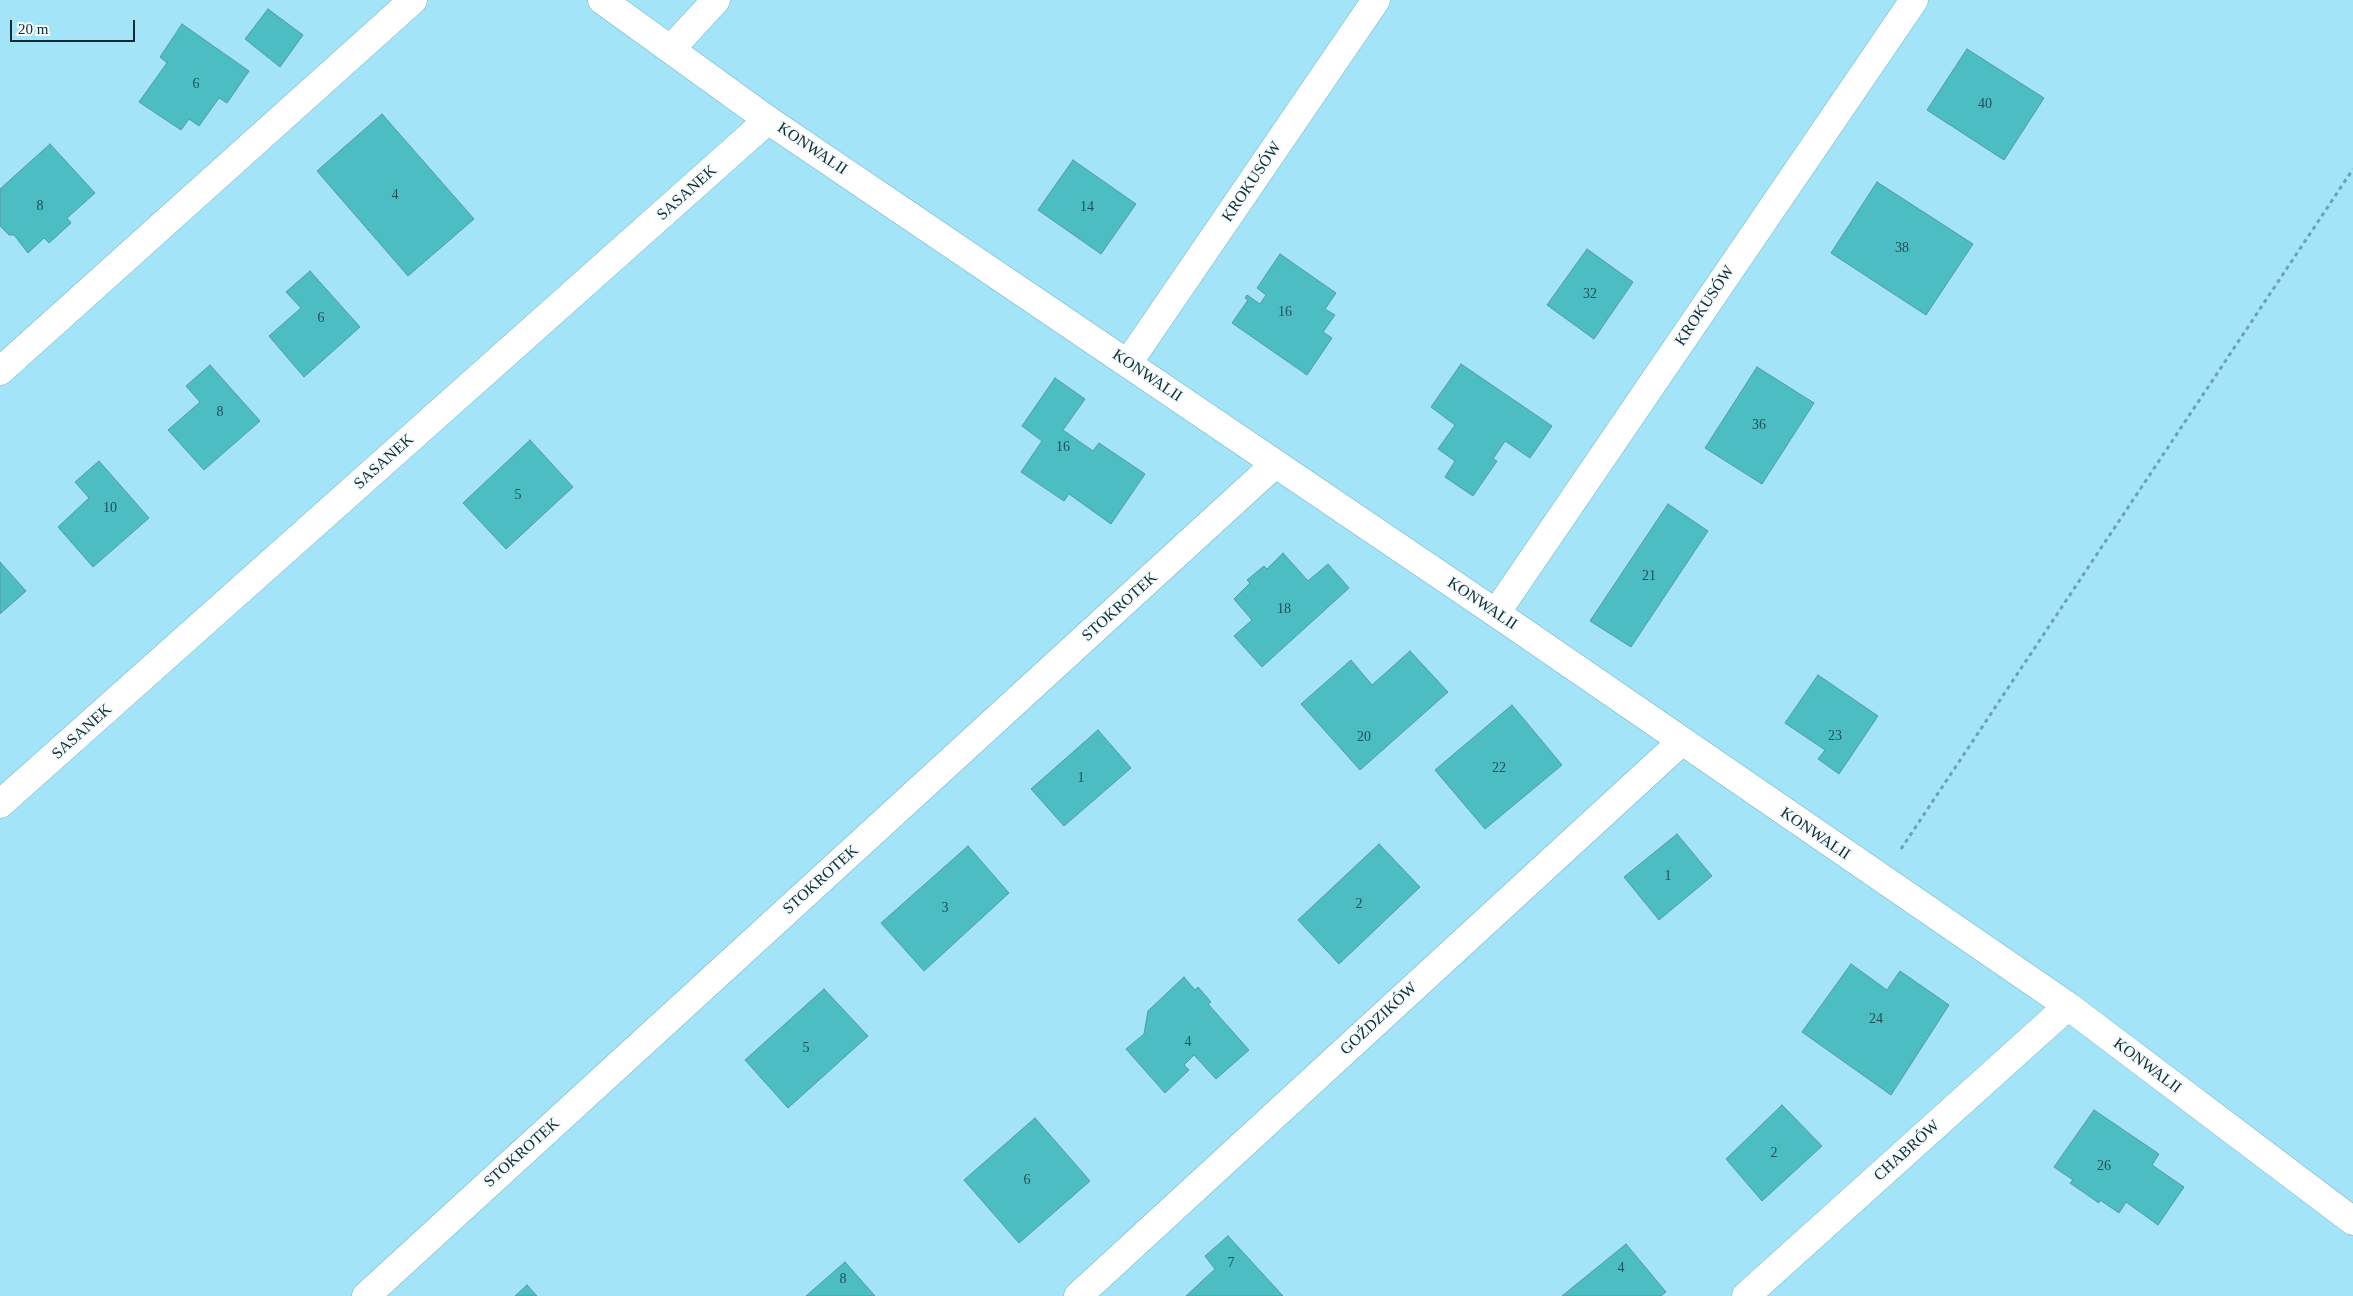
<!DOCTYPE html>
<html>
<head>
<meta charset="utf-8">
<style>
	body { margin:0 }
	#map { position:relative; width:2353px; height:1296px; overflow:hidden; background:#a3e4f9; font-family:Georgia,serif }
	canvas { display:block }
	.scale { position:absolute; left:10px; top:20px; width:125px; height:22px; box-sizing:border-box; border:2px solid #102b33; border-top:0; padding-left:6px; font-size:15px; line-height:18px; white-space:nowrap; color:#102b33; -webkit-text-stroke:4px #f4fbfd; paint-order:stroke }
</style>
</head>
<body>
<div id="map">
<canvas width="2353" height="1296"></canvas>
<div class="scale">20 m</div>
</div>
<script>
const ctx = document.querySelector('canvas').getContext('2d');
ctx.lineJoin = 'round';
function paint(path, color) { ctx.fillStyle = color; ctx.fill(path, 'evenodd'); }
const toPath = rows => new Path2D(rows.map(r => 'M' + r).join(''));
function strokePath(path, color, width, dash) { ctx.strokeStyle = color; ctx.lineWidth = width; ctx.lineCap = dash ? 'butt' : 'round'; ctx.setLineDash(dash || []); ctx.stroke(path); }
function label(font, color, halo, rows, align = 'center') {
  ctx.font = font + ' Georgia,serif'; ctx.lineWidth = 4; ctx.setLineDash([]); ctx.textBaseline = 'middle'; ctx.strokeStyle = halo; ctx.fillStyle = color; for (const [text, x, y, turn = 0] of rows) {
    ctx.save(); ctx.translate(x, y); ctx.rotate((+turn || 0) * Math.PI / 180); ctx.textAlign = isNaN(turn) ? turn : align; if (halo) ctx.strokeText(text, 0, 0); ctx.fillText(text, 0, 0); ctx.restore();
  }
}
const building = toPath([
	[268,9,303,35,280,67,245,39,268,9],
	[182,24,249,71,227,103,219,98,199,126,189,119,181,130,139,102,167,63,160,57,182,24],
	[1967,49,2044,98,2004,160,1927,110,1967,49],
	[382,114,474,219,408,276,317,171,382,114],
	[50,144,95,193,67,218,71,223,49,243,44,238,28,253,14,235,9,235,0,226,0,189,50,144],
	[1073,160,1136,204,1101,254,1038,210,1073,160],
	[1877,182,1973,244,1926,315,1831,253,1877,182],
	[1587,249,1633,282,1594,339,1547,305,1587,249],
	[1280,254,1336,293,1325,309,1335,315,1323,332,1332,338,1307,375,1232,323,1248,300,1245,298,1247,295,1260,304,1266,295,1257,288,1280,254],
	[310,271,360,327,304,377,269,336,301,308,286,292,310,271],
	[1461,364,1552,426,1530,458,1505,441,1493,459,1497,461,1473,496,1445,477,1455,461,1438,449,1455,425,1431,407,1461,364],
	[210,365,260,421,204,470,168,430,200,402,186,386,210,365],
	[1757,367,1814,403,1762,484,1705,448,1757,367],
	[1055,378,1085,399,1063,430,1093,451,1099,443,1145,474,1111,524,1069,494,1064,501,1021,472,1042,441,1022,426,1055,378],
	[530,440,573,487,506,549,463,503,530,440],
	[99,461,149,518,93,567,58,527,89,498,75,482,99,461],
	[1668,504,1708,531,1631,647,1590,621,1668,504],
	[1283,553,1308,581,1328,564,1349,588,1262,667,1234,636,1252,620,1234,599,1250,583,1247,580,1264,566,1267,569,1283,553],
	[0,562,26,591,0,614,0,562],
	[1410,651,1448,692,1360,770,1301,704,1351,660,1372,685,1410,651],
	[1818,675,1878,716,1839,774,1818,759,1825,750,1785,723,1818,675],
	[1512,705,1562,765,1485,829,1435,770,1512,705],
	[1098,730,1131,768,1064,826,1031,789,1098,730],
	[1677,834,1712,876,1659,920,1624,877,1677,834],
	[1379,844,1420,887,1339,964,1298,920,1379,844],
	[968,846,1009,893,924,971,881,923,968,846],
	[1851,964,1887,990,1900,971,1949,1005,1891,1095,1802,1032,1851,964],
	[1184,977,1195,990,1198,987,1211,1002,1208,1004,1249,1050,1216,1079,1194,1055,1184,1065,1189,1070,1165,1093,1126,1049,1144,1034,1148,1011,1184,977],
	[824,989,868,1036,788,1108,745,1060,824,989],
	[1782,1105,1822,1146,1762,1201,1726,1159,1782,1105],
	[2094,1110,2159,1154,2152,1165,2184,1187,2158,1225,2126,1202,2119,1213,2100,1200,2099,1203,2070,1183,2073,1180,2054,1167,2094,1110],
	[1035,1118,1090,1181,1019,1243,964,1180,1035,1118],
	[1228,1236,1283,1296,1186,1296,1215,1269,1205,1256,1228,1236],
	[1626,1244,1666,1292,1661,1296,1562,1296,1626,1244],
	[845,1262,875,1296,806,1296,845,1262],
	[527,1285,537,1296,515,1296,527,1285]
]);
paint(building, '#4cbdc3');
strokePath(building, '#549b9e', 1);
const minor = toPath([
	[602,0,768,120,1496,613,2068,1006,2353,1221],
	[671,49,716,0],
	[1128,363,1376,0],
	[0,371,413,0],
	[1496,613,1914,0],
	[0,804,768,120],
	[366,1296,1275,464],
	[1078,1296,1681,742],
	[1746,1296,2068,1006]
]);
strokePath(minor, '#73b4c8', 29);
strokePath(toPath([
	[1901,849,2353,169]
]), '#6ea1b1', 3, [4, 4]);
strokePath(minor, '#fff', 28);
label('14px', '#1f5057', null, [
	["6",196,84],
	["40",1985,104],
	["4",395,195],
	["8",40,206],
	["14",1087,207],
	["38",1902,248],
	["32",1590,294],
	["16",1285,312],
	["6",321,318],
	["8",220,412],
	["36",1759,425],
	["16",1063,447],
	["5",518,495],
	["10",110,508],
	["21",1649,576],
	["18",1284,609],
	["23",1835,736],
	["20",1364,737],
	["22",1499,768],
	["1",1081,778],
	["1",1668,876],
	["2",1359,904],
	["3",945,908],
	["24",1876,1019],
	["4",1188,1042],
	["5",806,1048],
	["2",1774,1153],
	["26",2104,1166],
	["6",1027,1180],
	["7",1231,1263],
	["4",1621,1268],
	["8",843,1279]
]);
label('16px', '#102b33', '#f4fbfd', [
	["KONWALII",812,149,34],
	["KROKUSÓW",1252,182,-56],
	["SASANEK",687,193,-42],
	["KROKUSÓW",1705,306,-56],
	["KONWALII",1147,376,34],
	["SASANEK",384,462,-42],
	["KONWALII",1482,604,34],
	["STOKROTEK",1120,607,-42],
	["SASANEK",82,732,-42],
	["KONWALII",1815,834,34],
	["STOKROTEK",821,880,-42],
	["GOŹDZIKÓW",1379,1019,-43],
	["KONWALII",2147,1066,37],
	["CHABRÓW",1907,1151,-42],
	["STOKROTEK",522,1153,-42]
]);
</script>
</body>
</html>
